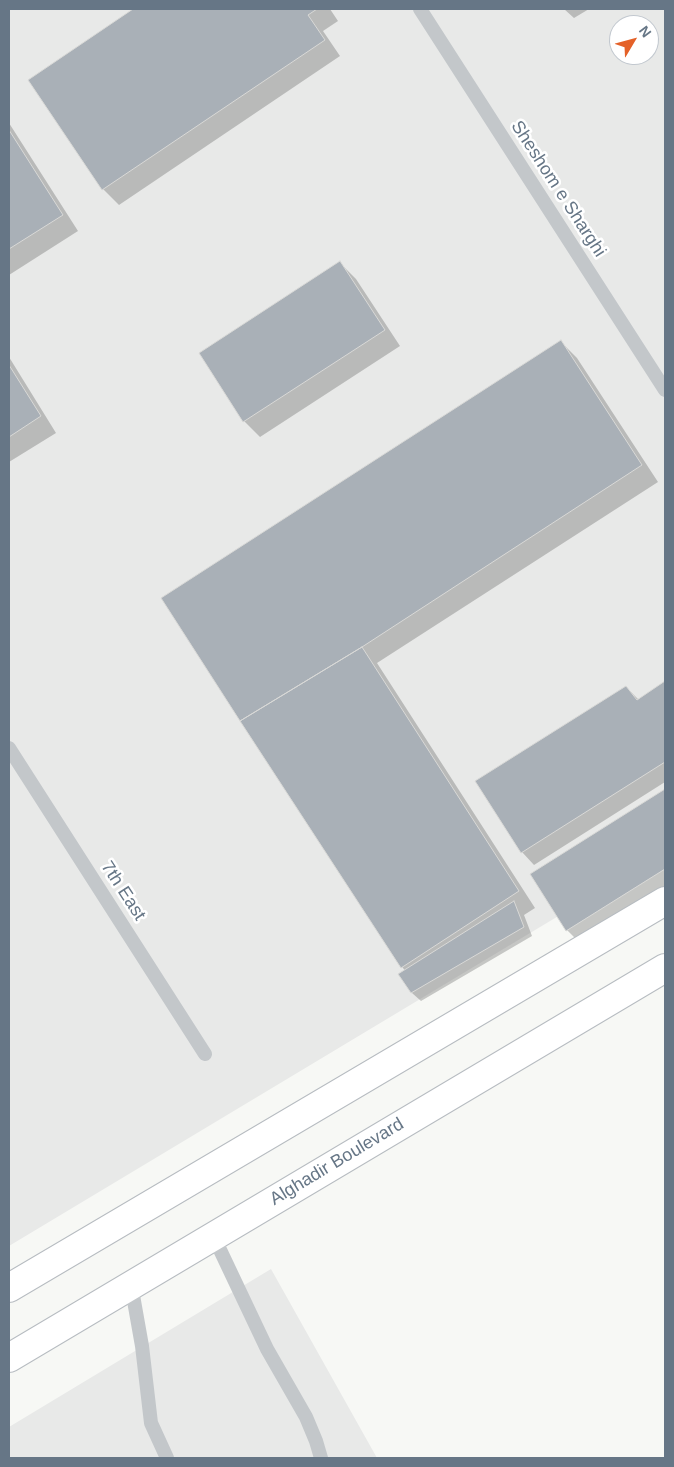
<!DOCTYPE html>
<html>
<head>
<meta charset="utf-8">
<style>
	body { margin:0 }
	#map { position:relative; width:674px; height:1467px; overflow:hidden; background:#f7f8f5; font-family:Arial,sans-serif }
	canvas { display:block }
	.frame { position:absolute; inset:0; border:10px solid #667686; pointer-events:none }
	.north { position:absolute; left:609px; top:15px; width:50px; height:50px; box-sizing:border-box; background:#fff; border:1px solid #c2c8cf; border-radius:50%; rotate:53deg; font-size:14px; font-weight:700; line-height:20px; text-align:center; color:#667686 }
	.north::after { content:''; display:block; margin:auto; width:18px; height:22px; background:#e46128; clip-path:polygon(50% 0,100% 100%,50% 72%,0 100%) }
</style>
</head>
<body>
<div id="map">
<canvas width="674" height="1467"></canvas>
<div class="frame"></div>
<div class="north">N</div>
</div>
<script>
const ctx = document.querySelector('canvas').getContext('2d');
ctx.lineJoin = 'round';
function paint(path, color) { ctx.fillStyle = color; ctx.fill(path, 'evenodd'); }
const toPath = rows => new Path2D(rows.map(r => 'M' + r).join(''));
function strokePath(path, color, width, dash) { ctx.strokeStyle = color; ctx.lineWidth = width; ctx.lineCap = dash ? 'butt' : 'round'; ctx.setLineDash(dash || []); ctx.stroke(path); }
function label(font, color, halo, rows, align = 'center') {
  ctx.font = font + ' Arial,sans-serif'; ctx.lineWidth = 5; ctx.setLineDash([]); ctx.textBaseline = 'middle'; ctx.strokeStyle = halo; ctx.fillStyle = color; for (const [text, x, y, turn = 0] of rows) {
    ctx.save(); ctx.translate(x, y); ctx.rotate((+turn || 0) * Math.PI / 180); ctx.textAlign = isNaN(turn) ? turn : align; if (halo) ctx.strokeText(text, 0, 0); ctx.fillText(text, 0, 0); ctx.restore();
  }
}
paint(toPath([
	[9,9,665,9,665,852,9,1246],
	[619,25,649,25,649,55,619,55],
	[271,1269,377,1458,9,1458,9,1427]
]), '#e8e9e8');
paint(toPath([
	[135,9,330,9,338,21,323,31,340,56,119,205,103,189,30,80],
	[564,9,589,9,574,18],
	[9,123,78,231,9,275],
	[340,263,356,279,400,346,260,437,244,421,200,353],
	[561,342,577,358,658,482,377,663,535,908,524,915,532,936,421,1001,412,993,400,974,405,971,163,599],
	[9,357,56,433,9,462],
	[665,683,665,782,534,865,522,852,626,687,639,700],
	[665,790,665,889,580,943,567,930,532,874]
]), '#0003');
const building = toPath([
	[133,9,317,9,308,15,325,40,102,190,28,80,133,9],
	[9,130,63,215,9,249,9,130],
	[340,261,385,330,243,422,199,353,340,261],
	[561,340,642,465,362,647,240,721,161,598,561,340],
	[9,365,41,416,9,437,9,365],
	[362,647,519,891,401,968,240,721,362,647],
	[665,681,665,762,521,853,475,781,626,686,637,700,665,681],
	[665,789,665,869,566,931,530,874,665,789],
	[514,901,524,927,411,993,398,974,514,901]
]);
paint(building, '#a9b0b7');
strokePath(building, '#d9d9d7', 1);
const secondary = toPath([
	[9,1288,665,901],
	[9,1358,665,968]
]);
strokePath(secondary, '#b7bcc1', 30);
strokePath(toPath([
	[420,9,665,390],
	[9,748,205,1054],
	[213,1235,267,1349,306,1417,316,1441,321,1458],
	[131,1284,142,1346,151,1423,167,1458]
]), '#c3c7ca', 14);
strokePath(secondary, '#fff', 28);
label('18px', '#667686', '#fff', [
	["Sheshom e Sharghi",558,189,57],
	["7th East",123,891,57],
	["Alghadir Boulevard",337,1162,-31]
]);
</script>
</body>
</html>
